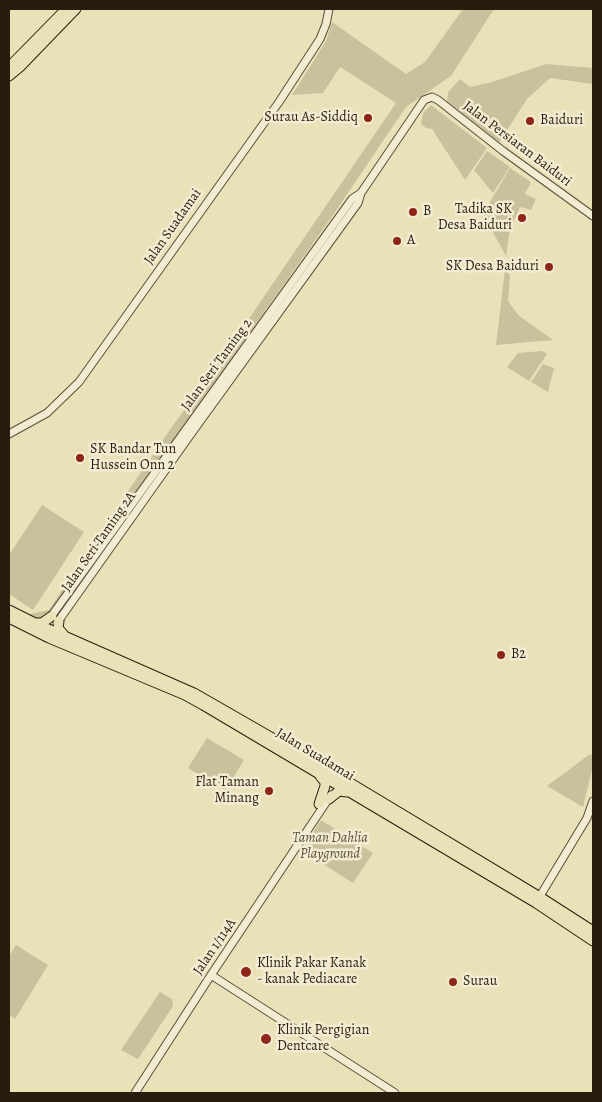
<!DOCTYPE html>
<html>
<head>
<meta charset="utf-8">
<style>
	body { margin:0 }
	#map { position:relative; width:602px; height:1102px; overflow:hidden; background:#ebe1b9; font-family:Alegreya,serif }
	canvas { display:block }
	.frame { position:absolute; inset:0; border:10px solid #291c0e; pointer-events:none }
</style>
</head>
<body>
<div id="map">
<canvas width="602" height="1102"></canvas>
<div class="frame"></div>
</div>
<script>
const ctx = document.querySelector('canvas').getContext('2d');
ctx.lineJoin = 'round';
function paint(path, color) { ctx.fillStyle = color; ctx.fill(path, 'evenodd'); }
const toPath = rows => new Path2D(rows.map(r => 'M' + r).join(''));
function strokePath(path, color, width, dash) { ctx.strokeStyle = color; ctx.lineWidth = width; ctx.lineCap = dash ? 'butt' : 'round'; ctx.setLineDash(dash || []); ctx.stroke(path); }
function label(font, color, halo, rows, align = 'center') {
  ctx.font = font + ' Alegreya,serif'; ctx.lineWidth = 5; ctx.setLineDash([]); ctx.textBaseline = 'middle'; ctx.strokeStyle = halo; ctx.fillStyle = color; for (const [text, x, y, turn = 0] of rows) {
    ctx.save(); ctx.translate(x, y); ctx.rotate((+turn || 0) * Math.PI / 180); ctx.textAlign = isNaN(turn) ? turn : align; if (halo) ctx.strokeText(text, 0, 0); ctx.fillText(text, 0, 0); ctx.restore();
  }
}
paint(toPath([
	[463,9,494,9,451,76,406,107,333,215,50,615,40,620,31,616,30,614,49,610,102,529,174,424,218,364,396,103,340,67,323,93,292,95,326,41,332,22,406,74,425,62],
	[546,64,593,68,593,84,550,78,527,99,499,143,447,101,448,92,460,79,470,87,492,82],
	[431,105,487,148,465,180,432,129,426,128,421,124,423,113],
	[487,151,510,167,493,193,474,170],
	[510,168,531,182,525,194,536,199,531,210,520,207,510,229,506,256,483,214],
	[505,270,510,275,508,301,518,315,553,340,496,345],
	[542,351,547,354,529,381,507,367,518,353],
	[543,364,554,368,548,392,531,382],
	[42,505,84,532,33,610,9,594,9,555],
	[207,738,244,760,225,791,188,768],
	[590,754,593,756,593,766,583,807,547,786],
	[321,820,373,853,353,883,306,853,305,846],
	[16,945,48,965,15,1019,9,1015,9,956],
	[160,992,172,999,173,1006,138,1059,121,1050]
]), '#cac09c');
const minor = toPath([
	[9,434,47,413,79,382,279,102,320,39,326,24,329,9],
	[50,618,352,199,361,193],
	[57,623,191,434,358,203,361,193,424,100,432,97,438,100,503,151,593,216],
	[537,901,587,818,593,801],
	[211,975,395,1093],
	[135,1093,211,975,331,795]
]);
const major = toPath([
	[9,67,66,9],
	[9,76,21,66,76,9],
	[9,610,35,623,194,693,342,778,540,897,593,931],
	[9,618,49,638,185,695,203,705,536,903,593,941],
	[59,621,58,628,64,635],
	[36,623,42,623,52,616],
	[329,799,339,791,347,792],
	[319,804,325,786,325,782,320,776]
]);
strokePath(minor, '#5a4d39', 9);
strokePath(major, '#291c0e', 11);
strokePath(minor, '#f2ecd2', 7);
strokePath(major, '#ebe1b9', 9);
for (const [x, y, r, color] of [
	[368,118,5,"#8f2418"],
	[530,121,5,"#8f2418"],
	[413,212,5,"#8f2418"],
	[522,218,5,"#8f2418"],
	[397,241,5,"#8f2418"],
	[549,267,5,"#8f2418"],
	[80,458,5,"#8f2418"],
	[501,655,5,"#8f2418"],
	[269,791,5,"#8f2418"],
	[246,972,6,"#8f2418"],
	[453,982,5,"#8f2418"],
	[266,1039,6,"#8f2418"]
]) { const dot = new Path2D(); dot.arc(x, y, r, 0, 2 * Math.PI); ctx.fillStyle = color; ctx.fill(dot); strokePath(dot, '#f2ecd2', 2); }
label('14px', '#291c0e', '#f2ecd2', [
	["Surau As-Siddiq",358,118,"right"],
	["Baiduri",540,121],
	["Tadika SK",512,210,"right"],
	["Desa Baiduri",512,226,"right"],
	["B",423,212],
	["A",407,241],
	["SK Desa Baiduri",539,267,"right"],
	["SK Bandar Tun",90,450],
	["Hussein Onn 2",90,466],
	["B2",511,655],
	["Flat Taman",259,783,"right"],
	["Minang",259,799,"right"],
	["Klinik Pakar Kanak",257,964],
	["- kanak Pediacare",257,980],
	["Surau",463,982],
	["Klinik Pergigian",277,1031],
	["Dentcare",277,1047]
], 'left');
label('14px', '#291c0e', '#f2ecd2', [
	["Jalan Persiaran Baiduri",517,144,37],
	["Jalan Suadamai",173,227,-55],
	["Jalan Seri Taming 2",217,365,-54],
	["Jalan Seri Taming 2A",99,542,-55],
	["Jalan Suadamai",315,755,31],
	["Jalan 1/114A",215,947,-56]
]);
label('italic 14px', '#594d39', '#f2ecd2', [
	["Taman Dahlia",330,839],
	["Playground",330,855]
]);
</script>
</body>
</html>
